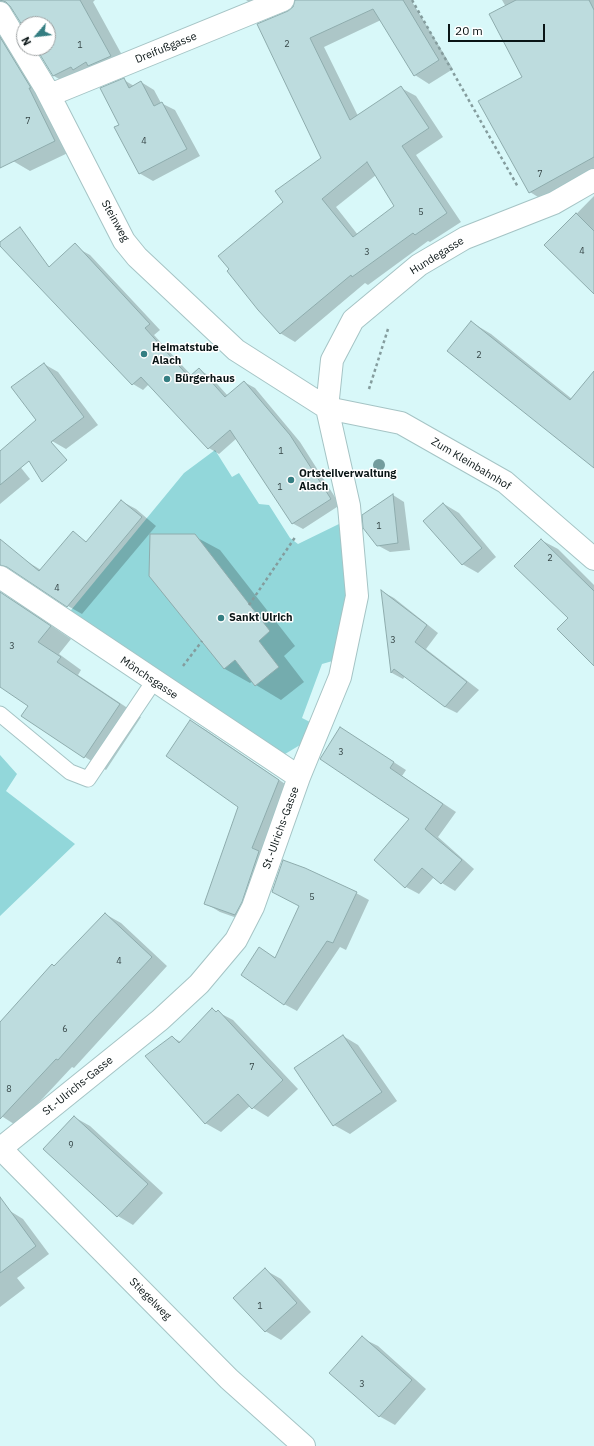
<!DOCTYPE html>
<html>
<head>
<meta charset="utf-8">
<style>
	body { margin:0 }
	#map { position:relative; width:594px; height:1446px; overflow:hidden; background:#d8f8f9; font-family:"IBM Plex Sans",sans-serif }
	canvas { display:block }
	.north { position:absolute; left:16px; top:16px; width:40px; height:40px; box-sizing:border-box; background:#fff; border:1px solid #9da1a2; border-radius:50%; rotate:242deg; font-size:11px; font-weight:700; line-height:16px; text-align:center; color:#0a1516 }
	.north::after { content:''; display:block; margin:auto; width:14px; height:18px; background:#357e82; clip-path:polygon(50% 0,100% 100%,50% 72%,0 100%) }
	.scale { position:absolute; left:448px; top:24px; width:97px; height:18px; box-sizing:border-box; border:2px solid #0a1516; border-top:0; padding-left:5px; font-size:12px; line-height:14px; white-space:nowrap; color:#0a1516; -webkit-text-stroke:3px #fff; paint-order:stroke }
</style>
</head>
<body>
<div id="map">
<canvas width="594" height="1446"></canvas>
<div class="north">N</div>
<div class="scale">20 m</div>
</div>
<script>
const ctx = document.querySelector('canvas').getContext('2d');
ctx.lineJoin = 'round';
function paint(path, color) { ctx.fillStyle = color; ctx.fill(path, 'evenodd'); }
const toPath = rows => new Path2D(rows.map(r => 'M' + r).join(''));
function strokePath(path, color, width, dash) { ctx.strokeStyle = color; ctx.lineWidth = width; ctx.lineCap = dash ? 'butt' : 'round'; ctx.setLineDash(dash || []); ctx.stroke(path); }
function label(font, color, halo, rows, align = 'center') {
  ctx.font = font + ' "IBM Plex Sans",sans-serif'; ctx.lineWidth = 3; ctx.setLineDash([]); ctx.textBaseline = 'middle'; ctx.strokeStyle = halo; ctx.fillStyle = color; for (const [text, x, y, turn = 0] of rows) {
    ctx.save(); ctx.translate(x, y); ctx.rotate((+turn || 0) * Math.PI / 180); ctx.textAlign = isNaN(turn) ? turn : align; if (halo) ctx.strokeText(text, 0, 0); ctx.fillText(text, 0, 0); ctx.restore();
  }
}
paint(toPath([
	[215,450,232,477,239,473,259,504,269,505,290,538,298,544,341,523,350,595,336,660,322,664,302,718,310,722,300,745,285,754,67,615,184,473],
	[0,755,17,774,6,791,75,844,0,916]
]), '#92d7da');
paint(toPath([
	[0,0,95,0,93,2,128,66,71,86,54,76,37,48,48,48,48,24,24,24,24,27,14,11,12,12,72,151,30,171,13,161,0,135],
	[246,0,286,0,262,10],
	[332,0,411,0,453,69,429,84,415,75,381,20,324,47,358,116,401,88,416,96,443,137,416,155,461,222,430,242,428,241,368,285,365,283,295,342,280,333,285,202,323,158,259,25],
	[376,175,396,206,358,235,336,207],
	[502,0,594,0,594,175,546,202,530,192,498,134,524,77,506,7],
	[124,80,134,86,141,82,154,90,161,103,175,110,200,156,153,181,139,173,120,125],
	[594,196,594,292,546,245],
	[79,249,90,255,160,330,154,335,192,376,199,370,210,376,228,396,244,382,255,388,300,442,340,505,303,529,292,523,237,438,219,454,209,448,149,384,143,390,133,384],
	[471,322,491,334,572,399,594,373,594,467],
	[44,364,58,372,98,425,66,449,52,441],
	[0,452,14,459,30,479,0,504],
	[393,495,404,502,410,550,390,552,377,545],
	[121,501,136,509,156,526,82,614,68,606,23,559,41,570,79,537,87,542],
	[444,504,459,513,496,557,478,573,462,564],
	[194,536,220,550,295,646,284,656,304,682,281,700,256,685,253,681,250,683,225,669,150,575],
	[541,540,558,549,594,585,594,665,570,618],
	[383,592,394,598,438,633,426,649,479,690,457,713,445,707,405,676,403,679,392,673],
	[0,593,21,605,71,639,59,654,81,670,78,675,141,717,106,770,85,757,23,716,29,706,0,686],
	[190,721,206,730,294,790,251,923,220,912,205,903,239,806],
	[353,736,406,770,402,776,456,812,438,837,474,869,455,891,442,883,434,877,419,894,406,887,411,819],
	[356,893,369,900,346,950,340,947,297,1011,284,1004,272,956,276,958,300,906],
	[105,914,121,923,167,966,74,1068,72,1067,17,1126,0,1115,0,1031,55,967],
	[212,1009,233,1020,298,1089,268,1117,250,1106,221,1132,205,1123,172,1037,181,1042],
	[343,1036,358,1045,397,1101,350,1134,334,1125],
	[74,1117,90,1126,163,1193,133,1225,118,1216],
	[10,1211,23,1219,49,1254,17,1278,25,1288,0,1307,0,1218],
	[265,1270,281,1279,311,1312,281,1340,265,1331],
	[362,1338,378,1346,426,1389,395,1425,379,1416]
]), '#0003');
const building = toPath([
	[0,0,80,0,111,56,88,66,86,62,73,70,71,67,53,76,36,48,48,48,48,24,24,24,24,28,10,6,6,2,0,0],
	[295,0,403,0,439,60,414,76,373,9,310,38,350,120,401,86,429,128,402,146,447,213,415,235,413,233,352,277,351,275,280,334,258,310,227,271,229,269,218,256,283,202,275,191,321,158,257,24,288,11,293,7,295,0],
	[367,162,394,206,353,237,322,199,367,162],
	[516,0,589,0,594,10,594,157,529,193,478,101,522,77,489,14,516,0],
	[0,37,31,88,29,88,55,141,0,168,0,37],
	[124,78,129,88,141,81,154,106,162,102,187,149,139,174,114,127,119,125,100,88,124,78],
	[576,213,594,231,594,294,544,245,576,213],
	[20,227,49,267,75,243,150,324,145,328,189,377,199,368,225,397,244,381,290,435,331,499,292,524,230,430,208,449,141,377,132,385,0,246,0,242,20,227],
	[471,321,570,400,594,371,594,468,447,351,471,321],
	[44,363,84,417,51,442,67,460,42,482,29,461,0,485,0,451,36,420,11,387,44,363],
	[393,494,398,543,377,546,363,528,362,515,393,494],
	[121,500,142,517,67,607,7,567,0,565,0,539,39,571,73,531,86,542,121,500],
	[443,503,482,548,462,565,423,521,443,503],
	[150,534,195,534,270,631,259,641,279,667,255,686,235,660,224,669,149,576,150,534],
	[541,539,594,591,594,666,557,629,568,618,514,566,541,539],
	[381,590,427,625,415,642,467,682,445,707,394,669,391,673,381,590],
	[0,592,51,626,38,642,61,657,57,662,120,704,84,758,21,716,28,706,0,687,0,592],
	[190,720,279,780,252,848,259,851,242,902,235,915,204,904,238,807,166,756,190,720],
	[340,727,394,762,390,768,443,804,425,829,462,860,441,884,422,868,405,888,374,860,409,819,320,759,340,727],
	[283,860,305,868,357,892,333,943,327,941,284,1005,241,975,259,947,275,958,299,906,272,892,283,860],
	[105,913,152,957,95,1018,58,1060,56,1059,0,1119,0,1022,52,964,54,966,105,913],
	[212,1008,216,1012,218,1010,283,1080,252,1109,238,1094,205,1124,145,1056,172,1036,179,1043,212,1008],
	[343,1035,382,1092,333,1126,294,1068,343,1035],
	[74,1116,148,1184,117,1217,43,1149,74,1116],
	[0,1197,36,1246,0,1273,0,1197],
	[265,1268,297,1303,265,1332,233,1298,265,1268],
	[362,1336,412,1380,379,1417,329,1373,362,1336]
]);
paint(building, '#bddcde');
strokePath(building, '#8eacad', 1);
const service = toPath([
	[0,714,70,772,88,779,154,681]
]);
const minor = toPath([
	[0,13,45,87,124,241,137,257,236,350,327,408,401,423,505,482,594,559],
	[50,95,283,0],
	[0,577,299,777],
	[0,1149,160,1020,199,984,236,940,253,907,299,777,340,677,357,596,349,506,327,408,332,360,353,320,419,265,465,238,554,203,594,180],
	[1,1149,229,1379,304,1446]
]);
strokePath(service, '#a5c4c5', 17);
strokePath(minor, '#a5c4c5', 24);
strokePath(toPath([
	[412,0,518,187],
	[369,389,388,329],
	[249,605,296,536],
	[183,666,202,641]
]), '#849c9d', 2.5, [3, 3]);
strokePath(service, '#fff', 15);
strokePath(minor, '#fff', 22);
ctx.fillStyle = '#739c9d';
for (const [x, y] of [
	[379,465]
]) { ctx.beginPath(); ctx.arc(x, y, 6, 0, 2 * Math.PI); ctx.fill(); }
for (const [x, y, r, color] of [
	[144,354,4,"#357e82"],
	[167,379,4,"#357e82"],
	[291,480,4,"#357e82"],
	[221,618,4,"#357e82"]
]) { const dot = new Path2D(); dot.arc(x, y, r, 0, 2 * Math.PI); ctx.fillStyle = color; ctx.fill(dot); strokePath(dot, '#fff', 1.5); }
label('9px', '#374748', null, [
	["2",287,44],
	["1",80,45],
	["7",28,121],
	["4",144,141],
	["7",540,174],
	["5",421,212],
	["4",582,251],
	["3",367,252],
	["2",479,355],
	["1",281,451],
	["1",280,487],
	["1",379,526],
	["2",550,558],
	["4",57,588],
	["3",393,640],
	["3",12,646],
	["3",341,752],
	["5",312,897],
	["4",119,961],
	["6",65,1029],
	["7",252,1067],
	["8",9,1089],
	["9",71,1145],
	["1",260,1306],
	["3",362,1384]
]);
label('11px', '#0a1516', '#fff', [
	["Dreifußgasse",166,48,-22],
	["Steinweg",115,221,61],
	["Hundegasse",437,256,-32],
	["Zum Kleinbahnhof",471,464,31],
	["Mönchsgasse",149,678,34],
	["St.-Ulrichs-Gasse",281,828,-70],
	["St.-Ulrichs-Gasse",78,1086,-39],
	["Stiegelweg",150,1299,45]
]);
label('bold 11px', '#0a1516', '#fff', [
	["Heimatstube",152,348],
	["Alach",152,361],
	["Bürgerhaus",175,379],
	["Ortsteilverwaltung",299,474],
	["Alach",299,487],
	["Sankt Ulrich",229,618]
], 'left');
</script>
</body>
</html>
